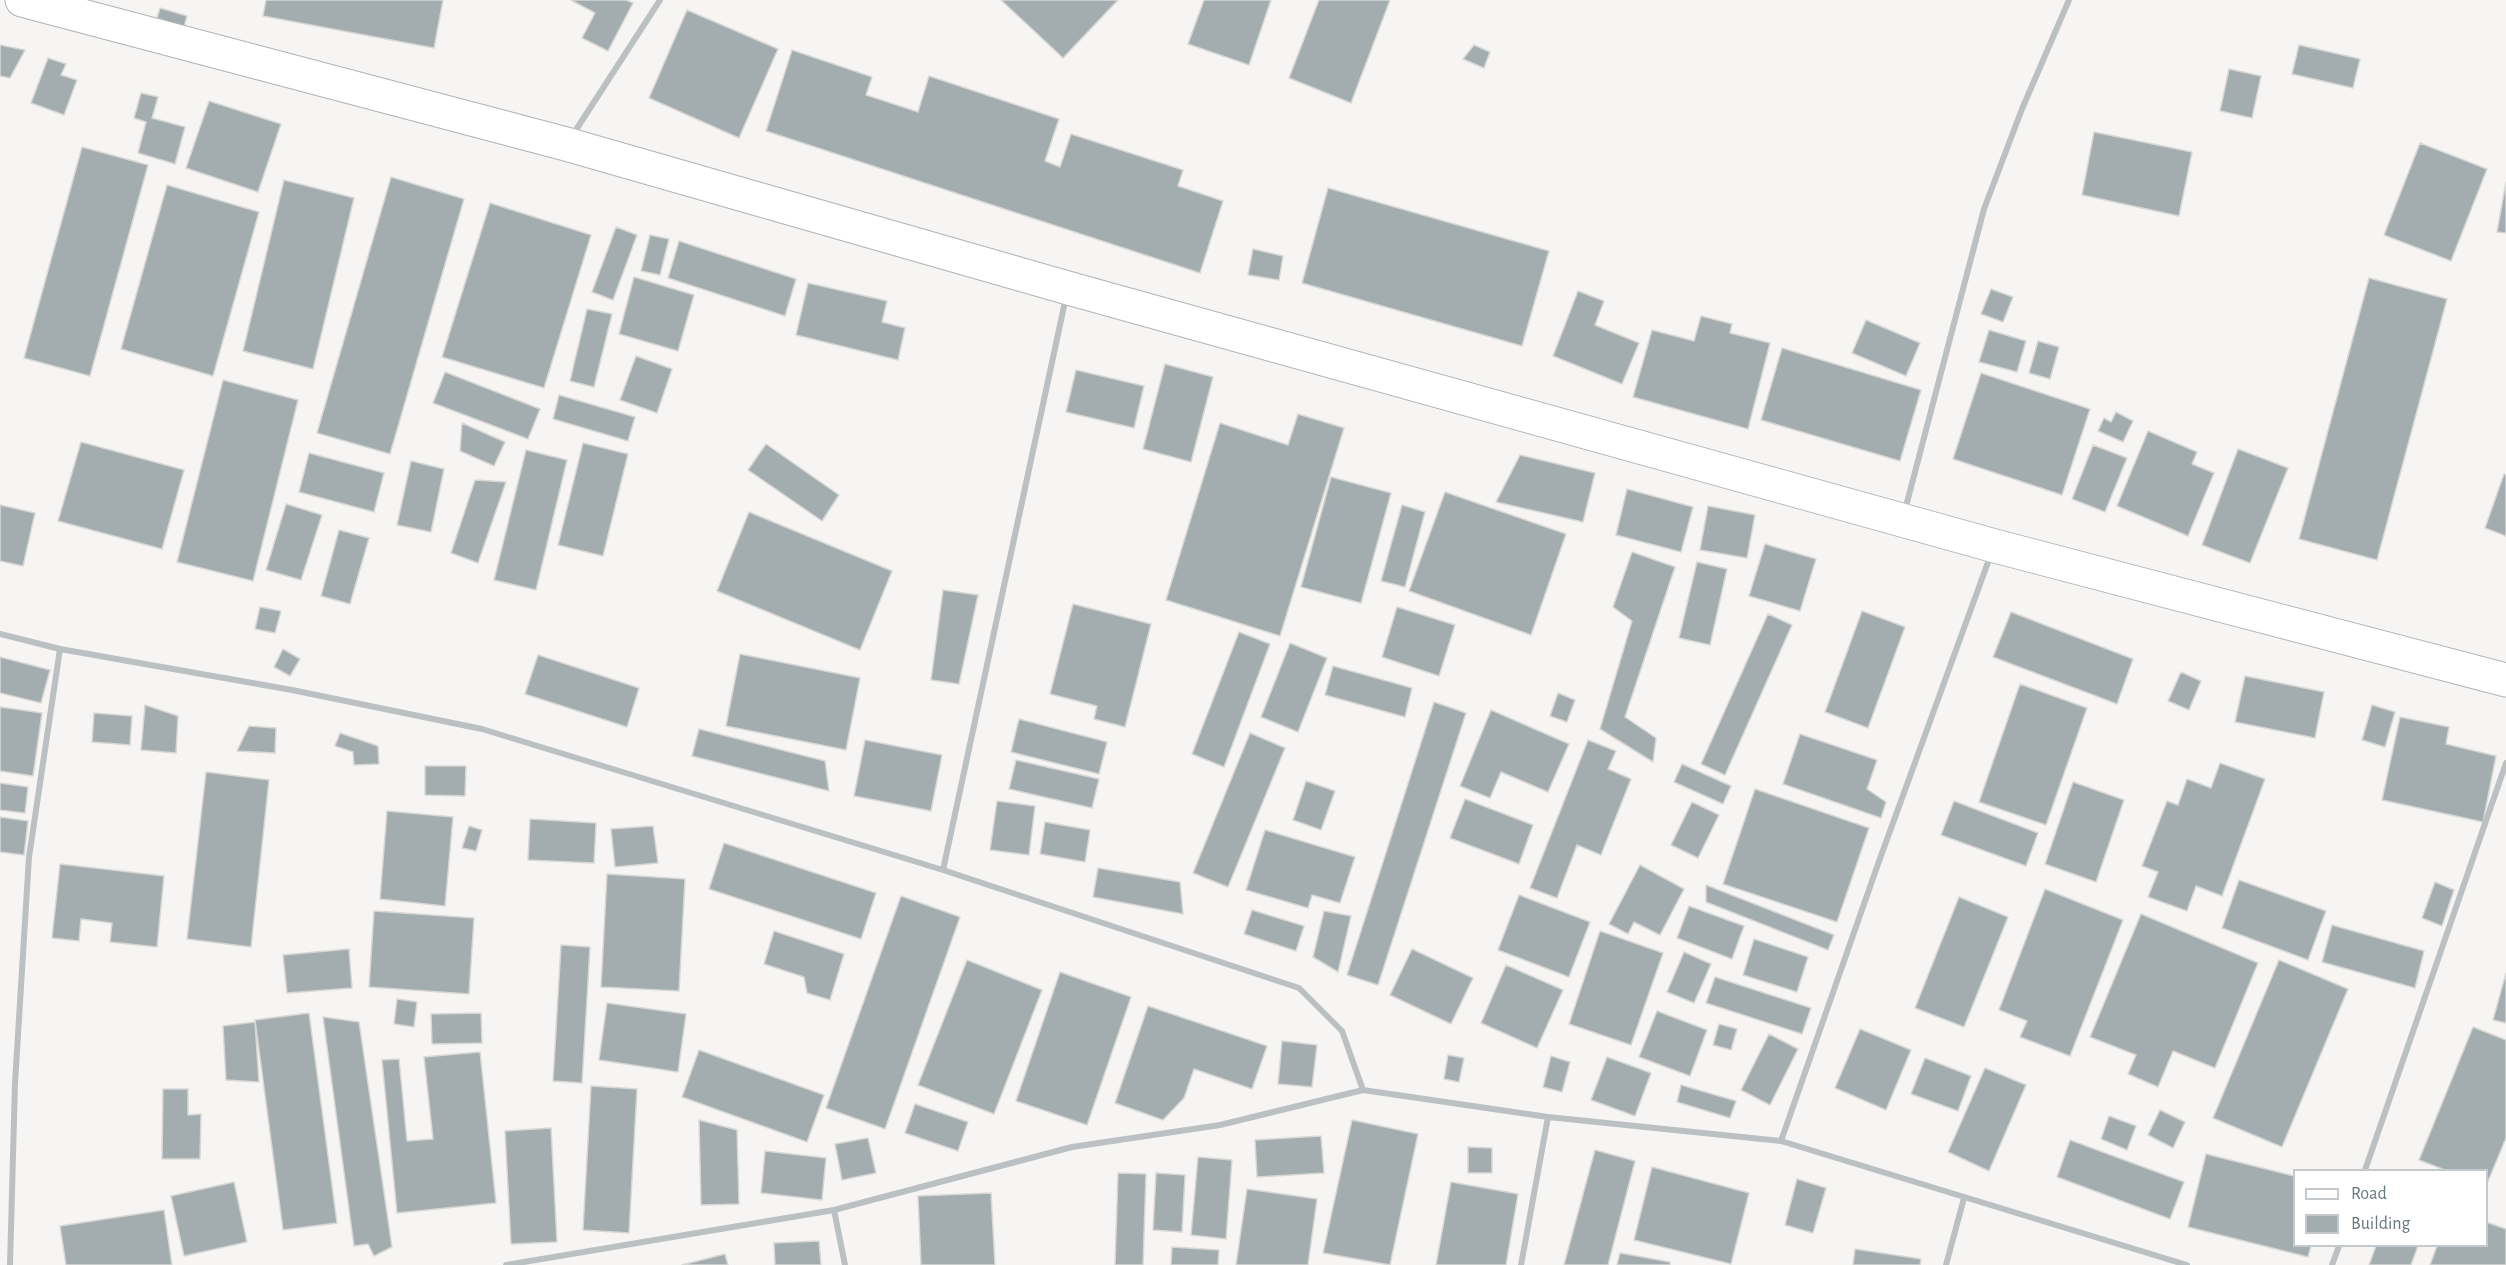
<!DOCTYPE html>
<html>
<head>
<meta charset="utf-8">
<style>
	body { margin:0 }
	#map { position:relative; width:2506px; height:1265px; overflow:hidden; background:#f6f5f3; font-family:"Alegreya Sans",sans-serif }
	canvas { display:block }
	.legend { position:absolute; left:2293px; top:1169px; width:195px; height:78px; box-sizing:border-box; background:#fff; border:2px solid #c3c9cd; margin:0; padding:8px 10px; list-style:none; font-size:18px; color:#687981 }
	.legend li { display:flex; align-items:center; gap:12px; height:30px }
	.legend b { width:30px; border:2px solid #c3c9cd }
</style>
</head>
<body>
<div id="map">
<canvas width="2506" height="1265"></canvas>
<ul class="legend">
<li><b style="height:8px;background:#fff"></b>Road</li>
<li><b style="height:16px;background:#a3acaf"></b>Building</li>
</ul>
</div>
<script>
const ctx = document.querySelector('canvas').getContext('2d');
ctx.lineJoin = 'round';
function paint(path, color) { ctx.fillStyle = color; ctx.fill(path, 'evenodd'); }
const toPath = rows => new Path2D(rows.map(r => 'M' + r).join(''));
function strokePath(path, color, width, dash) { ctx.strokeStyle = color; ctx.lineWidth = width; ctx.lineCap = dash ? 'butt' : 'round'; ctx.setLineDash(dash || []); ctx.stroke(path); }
const building = toPath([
	[266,0,443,0,434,48,263,16,266,0],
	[626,0,633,3,608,51,582,38,595,13,571,0,626,0],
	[1001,0,1118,0,1063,58,1001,0],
	[1204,0,1271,0,1249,65,1188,44,1204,0],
	[1319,0,1390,0,1351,103,1289,78,1319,0],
	[160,8,187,16,184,27,157,18,160,8],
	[687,10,778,49,739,138,649,98,687,10],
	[0,45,25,50,10,78,0,76,0,45],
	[1474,45,1490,52,1484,68,1463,59,1474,45],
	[2299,45,2360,59,2353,88,2292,74,2299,45],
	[792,50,872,77,866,95,918,112,929,76,1059,119,1045,161,1060,167,1071,134,1183,170,1178,186,1223,201,1200,273,766,131,792,50],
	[48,58,66,64,61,75,77,80,64,115,31,103,48,58],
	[2229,69,2261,76,2252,118,2220,111,2229,69],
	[141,93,158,97,152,118,185,127,175,164,138,153,146,122,134,118,141,93],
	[209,101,281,124,258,192,186,168,209,101],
	[2094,132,2192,152,2179,216,2082,195,2094,132],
	[2420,143,2487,169,2451,261,2384,235,2420,143],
	[82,147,148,165,90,376,24,358,82,147],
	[391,177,464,199,390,454,317,433,391,177],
	[284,180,354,198,313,369,243,351,284,180],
	[2506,182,2506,233,2497,232,2506,182],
	[167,185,259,212,213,376,121,349,167,185],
	[1328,188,1549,251,1522,346,1302,283,1328,188],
	[490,203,591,235,544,388,442,357,490,203],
	[616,227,637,235,613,300,592,292,616,227],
	[650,235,669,239,660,275,641,271,650,235],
	[679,241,796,279,785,316,668,278,679,241],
	[1253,249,1283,256,1279,280,1248,275,1253,249],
	[634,277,694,295,678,351,619,334,634,277],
	[2369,278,2447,299,2377,560,2299,539,2369,278],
	[808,283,887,301,882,322,905,328,898,360,796,335,808,283],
	[1991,289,2013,297,2003,322,1981,314,1991,289],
	[1578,291,1604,301,1595,325,1639,343,1622,384,1553,356,1578,291],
	[587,309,612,314,594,387,570,381,587,309],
	[1701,316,1732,324,1730,333,1770,343,1748,429,1633,397,1652,330,1694,341,1701,316],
	[1866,320,1920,343,1906,376,1852,353,1866,320],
	[1989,330,2026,341,2017,372,1979,362,1989,330],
	[2038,341,2059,347,2050,379,2029,373,2038,341],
	[1782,348,1921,390,1900,461,1761,420,1782,348],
	[636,356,672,369,657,413,620,400,636,356],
	[1165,364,1213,377,1191,462,1143,449,1165,364],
	[1076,370,1144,386,1134,428,1066,412,1076,370],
	[445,372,540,409,528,439,433,403,445,372],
	[1981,373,2090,409,2062,495,1953,459,1981,373],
	[223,380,298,400,253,581,177,562,223,380],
	[559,395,635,417,628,441,553,419,559,395],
	[2116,412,2133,421,2123,442,2098,431,2104,418,2111,422,2116,412],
	[1298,414,1344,428,1280,636,1166,600,1220,423,1288,445,1298,414],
	[462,423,505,442,494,466,460,451,462,423],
	[2148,431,2197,452,2192,464,2214,473,2188,536,2117,506,2148,431],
	[81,442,184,470,162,549,58,521,81,442],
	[583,443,628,454,603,556,558,545,583,443],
	[766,444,839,495,822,521,748,470,766,444],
	[2093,445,2127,458,2105,512,2072,499,2093,445],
	[2238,449,2288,468,2250,563,2202,545,2238,449],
	[526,450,567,460,536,590,494,580,526,450],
	[309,453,384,473,374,512,299,492,309,453],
	[1520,455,1595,473,1583,522,1496,502,1520,455],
	[411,461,444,469,431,532,397,525,411,461],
	[2504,474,2506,475,2506,536,2485,528,2504,474],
	[1331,477,1391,493,1361,603,1301,587,1331,477],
	[475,480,506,482,478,563,451,553,475,480],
	[1627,489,1693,507,1681,552,1616,535,1627,489],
	[1445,492,1566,534,1531,635,1409,591,1445,492],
	[286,504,322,515,301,580,266,570,286,504],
	[0,505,35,513,23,566,0,561,0,505],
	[1402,505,1425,512,1405,587,1381,581,1402,505],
	[1708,506,1755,515,1747,558,1700,550,1708,506],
	[749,512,892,571,860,650,717,591,749,512],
	[339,530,369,538,350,604,321,596,339,530],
	[1765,544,1816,559,1800,611,1749,596,1765,544],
	[1632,552,1675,567,1625,717,1656,738,1653,762,1600,729,1632,621,1613,607,1632,552],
	[1697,562,1727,569,1710,645,1679,638,1697,562],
	[943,590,978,595,959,684,931,680,943,590],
	[1073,604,1151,624,1125,727,1094,719,1097,706,1050,694,1073,604],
	[260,607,281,611,275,633,255,629,260,607],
	[1397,607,1455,625,1439,676,1382,657,1397,607],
	[1862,611,1905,627,1868,728,1825,712,1862,611],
	[2011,612,2133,659,2117,704,1993,657,2011,612],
	[1768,614,1792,625,1725,775,1701,764,1768,614],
	[1239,632,1270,644,1224,767,1192,754,1239,632],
	[1290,643,1327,658,1298,732,1261,717,1290,643],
	[283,649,300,659,290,676,274,667,283,649],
	[740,654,860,678,846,750,726,726,740,654],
	[538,655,639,688,627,727,525,694,538,655],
	[0,657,50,670,41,703,0,693,0,657],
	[1333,666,1412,688,1405,717,1325,695,1333,666],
	[2181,672,2201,681,2189,710,2168,701,2181,672],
	[2245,676,2324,692,2315,738,2235,722,2245,676],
	[2020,684,2087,708,2046,825,1979,802,2020,684],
	[1558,693,1575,700,1567,722,1550,716,1558,693],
	[1434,702,1466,713,1378,985,1347,975,1434,702],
	[145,705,178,716,176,753,141,750,145,705],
	[2372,705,2395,712,2385,747,2362,740,2372,705],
	[0,707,42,713,33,776,0,771,0,707],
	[1491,710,1569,744,1548,792,1501,772,1490,798,1460,786,1491,710],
	[94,713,132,716,130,745,92,742,94,713],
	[2400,717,2449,727,2446,744,2496,756,2483,822,2382,800,2400,717],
	[1019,719,1107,742,1099,774,1011,752,1019,719],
	[249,726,276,728,275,753,237,751,249,726],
	[699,729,825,761,829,791,692,756,699,729],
	[340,733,378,746,379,764,354,765,353,752,335,746,340,733],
	[1250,733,1285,748,1228,887,1193,873,1250,733],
	[1800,734,1877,760,1867,789,1886,802,1881,818,1783,784,1800,734],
	[865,740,942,755,931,811,854,796,865,740],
	[1588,740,1616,751,1608,769,1631,779,1601,855,1577,845,1557,898,1530,888,1588,740],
	[1016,760,1099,779,1092,808,1009,789,1016,760],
	[2220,763,2265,779,2222,896,2196,886,2187,911,2148,897,2158,872,2142,866,2167,801,2178,805,2187,779,2211,788,2220,763],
	[1682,764,1731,786,1723,804,1674,782,1682,764],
	[425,766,466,766,465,796,425,795,425,766],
	[206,772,269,780,251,947,187,939,206,772],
	[1306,781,1335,791,1321,830,1293,820,1306,781],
	[2073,782,2124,800,2096,882,2045,864,2073,782],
	[0,783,28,787,25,813,0,810,0,783],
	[1755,789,1869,828,1837,922,1723,884,1755,789],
	[1465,799,1533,825,1519,864,1450,838,1465,799],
	[997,801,1035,806,1029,855,990,850,997,801],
	[1954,801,2038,833,2026,866,1941,835,1954,801],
	[1692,802,1719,815,1698,858,1671,845,1692,802],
	[387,811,453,817,445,906,380,899,387,811],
	[0,817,28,821,24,855,0,852,0,817],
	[530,819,596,823,594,863,528,860,530,819],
	[1045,822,1090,830,1085,862,1040,854,1045,822],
	[469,826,482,830,476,851,462,848,469,826],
	[653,826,658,863,615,867,611,829,653,826],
	[1265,830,1355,857,1340,903,1312,895,1308,908,1246,890,1265,830],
	[724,843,876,893,861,939,709,889,724,843],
	[60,864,164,876,157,947,110,942,112,923,81,919,79,941,52,938,60,864],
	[1640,865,1684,889,1660,935,1634,922,1628,934,1609,924,1640,865],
	[1098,868,1180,882,1183,914,1093,897,1098,868],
	[607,874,685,879,679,991,601,987,607,874],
	[2239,880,2326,911,2308,960,2222,928,2239,880],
	[2435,882,2454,890,2442,926,2422,918,2435,882],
	[1706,885,1834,935,1828,950,1706,902,1706,885],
	[2045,889,2123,920,2070,1056,2020,1037,2027,1021,1999,1010,2045,889],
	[1519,895,1590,922,1569,977,1498,950,1519,895],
	[901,896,960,917,885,1129,826,1108,901,896],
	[1959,897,2008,917,1964,1027,1915,1008,1959,897],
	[1689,906,1744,926,1732,959,1677,938,1689,906],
	[1252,910,1304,926,1296,951,1244,934,1252,910],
	[374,911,474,918,469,994,369,987,374,911],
	[1324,911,1351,916,1338,972,1313,957,1324,911],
	[2141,914,2258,963,2215,1068,2173,1051,2158,1087,2128,1074,2136,1055,2090,1037,2141,914],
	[2332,925,2424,951,2415,988,2322,962,2332,925],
	[774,931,844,954,830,1000,807,993,804,977,764,964,774,931],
	[1600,931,1663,953,1631,1045,1569,1024,1600,931],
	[1754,939,1808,957,1797,992,1743,975,1754,939],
	[561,945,590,947,582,1083,553,1081,561,945],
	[349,949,352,988,287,993,283,955,349,949],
	[1412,949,1473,978,1451,1024,1390,995,1412,949],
	[1684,952,1711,964,1694,1003,1667,992,1684,952],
	[967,960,1042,990,994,1114,918,1085,967,960],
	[2279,960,2348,989,2282,1147,2213,1118,2279,960],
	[1506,965,1563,990,1537,1048,1481,1023,1506,965],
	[1060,972,1131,997,1087,1125,1016,1101,1060,972],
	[2506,973,2506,1023,2493,1020,2506,973],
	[1715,977,1811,1008,1802,1034,1706,1003,1715,977],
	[397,999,417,1002,414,1027,394,1024,397,999],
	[607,1003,686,1014,678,1072,599,1060,607,1003],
	[1148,1006,1267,1046,1252,1089,1194,1069,1184,1098,1163,1120,1115,1103,1148,1006],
	[1657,1011,1707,1030,1690,1076,1639,1057,1657,1011],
	[309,1013,337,1223,283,1230,255,1020,309,1013],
	[481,1013,482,1043,432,1044,431,1014,481,1013],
	[323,1017,359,1022,392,1247,374,1256,368,1244,354,1246,323,1017],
	[255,1022,259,1082,226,1080,223,1026,255,1022],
	[1719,1024,1737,1029,1731,1050,1713,1045,1719,1024],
	[2473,1027,2506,1040,2506,1138,2486,1186,2486,1170,2445,1170,2419,1160,2473,1027],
	[1860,1029,1911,1050,1886,1110,1835,1088,1860,1029],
	[1769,1034,1798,1049,1770,1105,1741,1090,1769,1034],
	[1282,1041,1317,1045,1312,1087,1278,1084,1282,1041],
	[699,1050,824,1095,807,1142,682,1097,699,1050],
	[480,1052,496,1203,397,1213,382,1060,399,1059,407,1141,433,1139,424,1057,480,1052],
	[1448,1055,1464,1058,1459,1082,1444,1079,1448,1055],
	[1551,1056,1570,1062,1562,1092,1543,1087,1551,1056],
	[1607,1057,1651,1073,1635,1116,1591,1100,1607,1057],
	[1925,1058,1971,1076,1958,1111,1911,1094,1925,1058],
	[1985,1068,2026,1085,1989,1171,1948,1152,1985,1068],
	[1681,1085,1736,1101,1730,1118,1677,1102,1681,1085],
	[591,1086,637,1089,629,1233,583,1230,591,1086],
	[163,1089,188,1089,188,1115,201,1114,200,1159,162,1159,163,1089],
	[915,1104,968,1122,958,1151,905,1133,915,1104],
	[2160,1110,2185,1122,2173,1148,2148,1135,2160,1110],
	[2109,1116,2136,1126,2127,1150,2101,1139,2109,1116],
	[699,1120,737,1130,739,1204,701,1205,699,1120],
	[1352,1120,1418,1134,1390,1265,1323,1253,1352,1120],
	[551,1128,557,1242,511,1244,505,1131,551,1128],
	[1321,1136,1324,1173,1257,1177,1255,1140,1321,1136],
	[868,1138,876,1173,842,1180,835,1144,868,1138],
	[2070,1140,2184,1182,2170,1219,2057,1177,2070,1140],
	[1468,1147,1492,1148,1492,1173,1468,1173,1468,1147],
	[1595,1150,1635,1161,1608,1265,1564,1265,1595,1150],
	[765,1151,826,1158,822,1200,761,1193,765,1151],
	[2206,1154,2294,1176,2294,1246,2311,1246,2308,1257,2188,1227,2206,1154],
	[1198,1157,1232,1160,1226,1239,1191,1235,1198,1157],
	[1652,1167,1749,1193,1731,1264,1634,1240,1652,1167],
	[1118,1173,1146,1174,1143,1265,1115,1265,1118,1173],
	[1156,1173,1185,1175,1182,1232,1153,1230,1156,1173],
	[1797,1179,1826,1188,1813,1233,1785,1225,1797,1179],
	[234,1182,247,1242,184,1256,171,1196,234,1182],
	[1451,1182,1518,1194,1506,1265,1436,1265,1451,1182],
	[1247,1189,1317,1199,1308,1265,1236,1265,1247,1189],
	[991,1193,995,1265,921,1265,918,1196,991,1193],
	[164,1210,172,1265,66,1265,60,1226,164,1210],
	[2486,1222,2506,1229,2506,1265,2430,1265,2437,1246,2486,1246,2486,1222],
	[819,1241,821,1265,775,1265,774,1243,819,1241],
	[2376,1246,2418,1246,2411,1265,2369,1265,2376,1246],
	[1172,1247,1219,1250,1218,1265,1171,1265,1172,1247],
	[1855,1249,1921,1259,1920,1265,1853,1265,1855,1249],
	[1620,1253,1670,1262,1670,1265,1617,1265,1620,1253],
	[725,1254,728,1265,682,1265,725,1254]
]);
paint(building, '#a3acaf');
strokePath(building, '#d7d7d6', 1.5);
const secondary = toPath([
	[22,0,566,144,1068,288,1995,546,2506,680]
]);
strokePath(secondary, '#adb4b7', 35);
strokePath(toPath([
	[572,136,660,0],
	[1905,510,1984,209,2022,109,2069,0],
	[0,634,60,649,292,690,482,729,943,870,1299,988,1342,1031,1363,1090,1548,1117,1781,1141,2187,1265],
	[943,870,1066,297],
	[1781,1141,1878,864,1991,554],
	[2365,1170,2506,763],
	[834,1210,845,1265],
	[10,1265,15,1083,29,857,60,649],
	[506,1265,834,1210,1072,1147,1220,1125,1363,1090],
	[1521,1265,1548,1117],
	[1946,1265,1964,1198],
	[2332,1265,2339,1246]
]), '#bbc0c2', 6);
strokePath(secondary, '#fff', 33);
</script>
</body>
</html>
